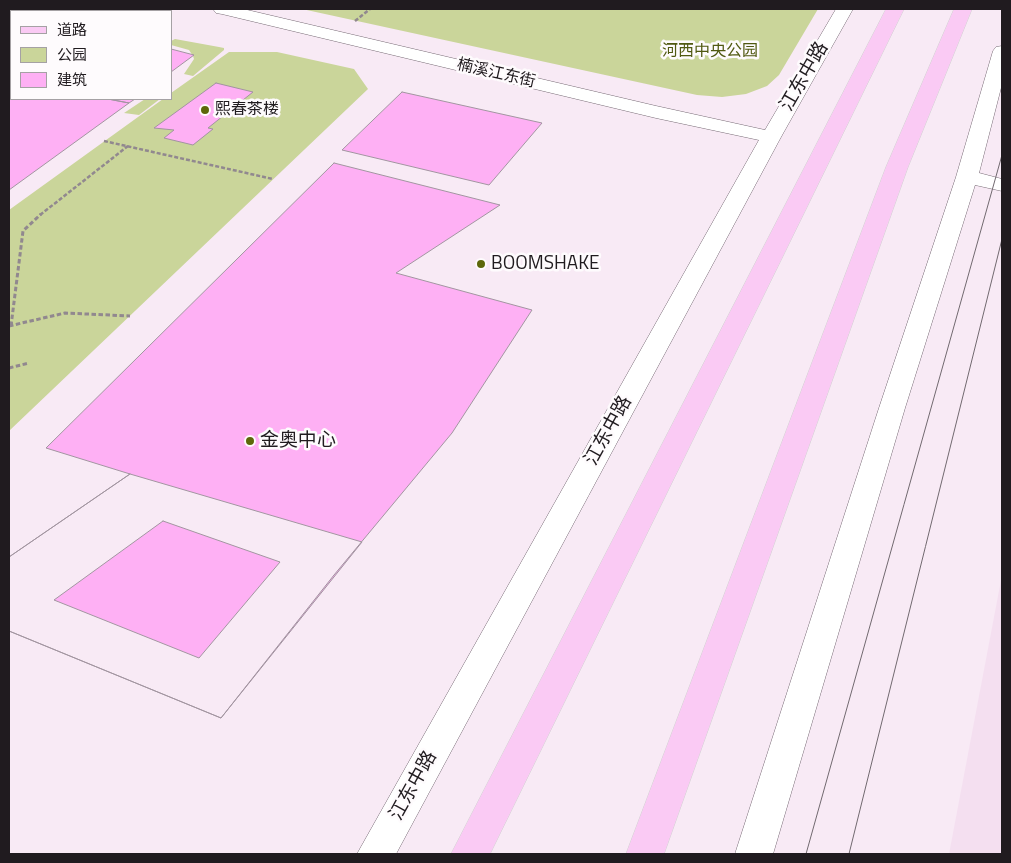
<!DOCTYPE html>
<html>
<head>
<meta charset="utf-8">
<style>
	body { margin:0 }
	#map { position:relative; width:1011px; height:863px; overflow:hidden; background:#f8eaf5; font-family:"Titillium Web","Noto Sans SC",sans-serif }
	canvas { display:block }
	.frame { position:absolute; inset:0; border:10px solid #201b1f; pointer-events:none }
	.legend { position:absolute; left:10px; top:10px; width:162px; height:90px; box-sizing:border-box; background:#fefbfd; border:1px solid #a5a1a4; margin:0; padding:6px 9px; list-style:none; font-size:15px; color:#201b1f }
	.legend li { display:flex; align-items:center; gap:10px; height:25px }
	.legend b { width:25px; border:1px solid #a5a1a4 }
</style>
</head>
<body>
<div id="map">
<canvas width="1011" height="863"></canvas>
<div class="frame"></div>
<ul class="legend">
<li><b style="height:6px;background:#facaf4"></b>道路</li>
<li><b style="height:14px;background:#cad59a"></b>公园</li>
<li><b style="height:14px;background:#feb0f4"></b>建筑</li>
</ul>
</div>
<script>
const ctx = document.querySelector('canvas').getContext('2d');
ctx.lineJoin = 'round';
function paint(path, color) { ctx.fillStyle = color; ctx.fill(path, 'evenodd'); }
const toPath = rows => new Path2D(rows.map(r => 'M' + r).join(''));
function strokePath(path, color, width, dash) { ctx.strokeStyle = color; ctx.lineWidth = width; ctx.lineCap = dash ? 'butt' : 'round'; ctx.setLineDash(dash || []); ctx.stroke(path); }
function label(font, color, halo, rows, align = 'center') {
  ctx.font = font + ' "Titillium Web","Noto Sans SC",sans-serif'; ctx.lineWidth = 5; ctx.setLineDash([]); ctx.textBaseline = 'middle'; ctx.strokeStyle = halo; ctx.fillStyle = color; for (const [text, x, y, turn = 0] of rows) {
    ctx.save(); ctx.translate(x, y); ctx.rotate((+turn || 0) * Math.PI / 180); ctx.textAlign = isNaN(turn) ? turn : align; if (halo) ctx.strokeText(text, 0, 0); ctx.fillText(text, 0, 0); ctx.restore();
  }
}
paint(toPath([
	[1002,575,1002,854,949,854]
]), '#f4dff0');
paint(toPath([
	[302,9,818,9,779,75,767,86,746,94,722,97,697,95],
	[175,39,219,47,224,48,224,50,193,76,184,74,194,59,193,56,189,50,171,45,171,41],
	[229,52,277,52,354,69,368,89,9,431,9,210,163,99,171,99,171,93],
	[145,99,160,99,139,115,124,113]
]), '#cad59a');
const building = toPath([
	[171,49,194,55,171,72,171,49],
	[216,83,253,92,208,128,213,129,193,145,164,138,174,130,154,128,216,83],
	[11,90,11,99,108,99,129,103,9,190,9,92,11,90],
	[402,92,542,123,489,185,342,150,402,92],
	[108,99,135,99,129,103,108,99],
	[334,163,500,205,396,273,532,310,452,433,334,575,221,718,9,631,9,557,130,474,46,448,334,163],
	[130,474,362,542,221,718,9,631,9,557,130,474],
	[163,521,280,562,199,658,54,600,163,521]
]);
paint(building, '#feb0f4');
strokePath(building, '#a295a0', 1);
const minor = toPath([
	[213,9,243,9,656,106,765,130,836,9,853,9,781,137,396,854,357,854,759,140,656,118,222,14,216,13,213,9],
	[1002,46,1002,84,979,173,1002,179,1002,191,975,185,905,408,773,854,735,854,879,408,956,177,993,51,996,47,1002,46]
]);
const major = toPath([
	[886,9,904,9,490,854,451,854,886,9],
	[954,9,972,9,908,167,664,854,626,854,886,167,954,9]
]);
strokePath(minor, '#776b75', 1);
strokePath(major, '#d2d1d2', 1);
strokePath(toPath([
	[355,21,370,9],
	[9,78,11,75],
	[9,84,11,84],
	[104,141,273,179],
	[40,215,128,146]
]), '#91888f', 2.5, [4, 2]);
strokePath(toPath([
	[9,326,65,313,130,316],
	[11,326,23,231,41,214],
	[9,368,29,363]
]), '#91888f', 3, [4.5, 2.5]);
paint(minor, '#fff');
paint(major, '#facaf4');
strokePath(toPath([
	[806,854,1002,155],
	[849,854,1002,239]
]), '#71696f', 1);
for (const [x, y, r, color] of [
	[205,110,5,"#5d670a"],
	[481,264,5,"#5d670a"],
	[250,441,5,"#5d670a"]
]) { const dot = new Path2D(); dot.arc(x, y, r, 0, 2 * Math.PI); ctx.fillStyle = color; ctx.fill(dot); strokePath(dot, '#fefbfd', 2); }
label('16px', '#505911', '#fefbfd', [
	["河西中央公园",710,52]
]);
label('16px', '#201b1f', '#fefbfd', [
	["楠溪江东街",496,74,13]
]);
label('16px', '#201b1f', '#fefbfd', [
	["熙春茶楼",215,110]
], 'left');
label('19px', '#201b1f', '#fefbfd', [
	["江东中路",805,77,-60],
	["江东中路",609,431,-61],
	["江东中路",414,786,-61]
]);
label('19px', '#201b1f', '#fefbfd', [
	["BOOMSHAKE",491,264],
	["金奥中心",260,441]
], 'left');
</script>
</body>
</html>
